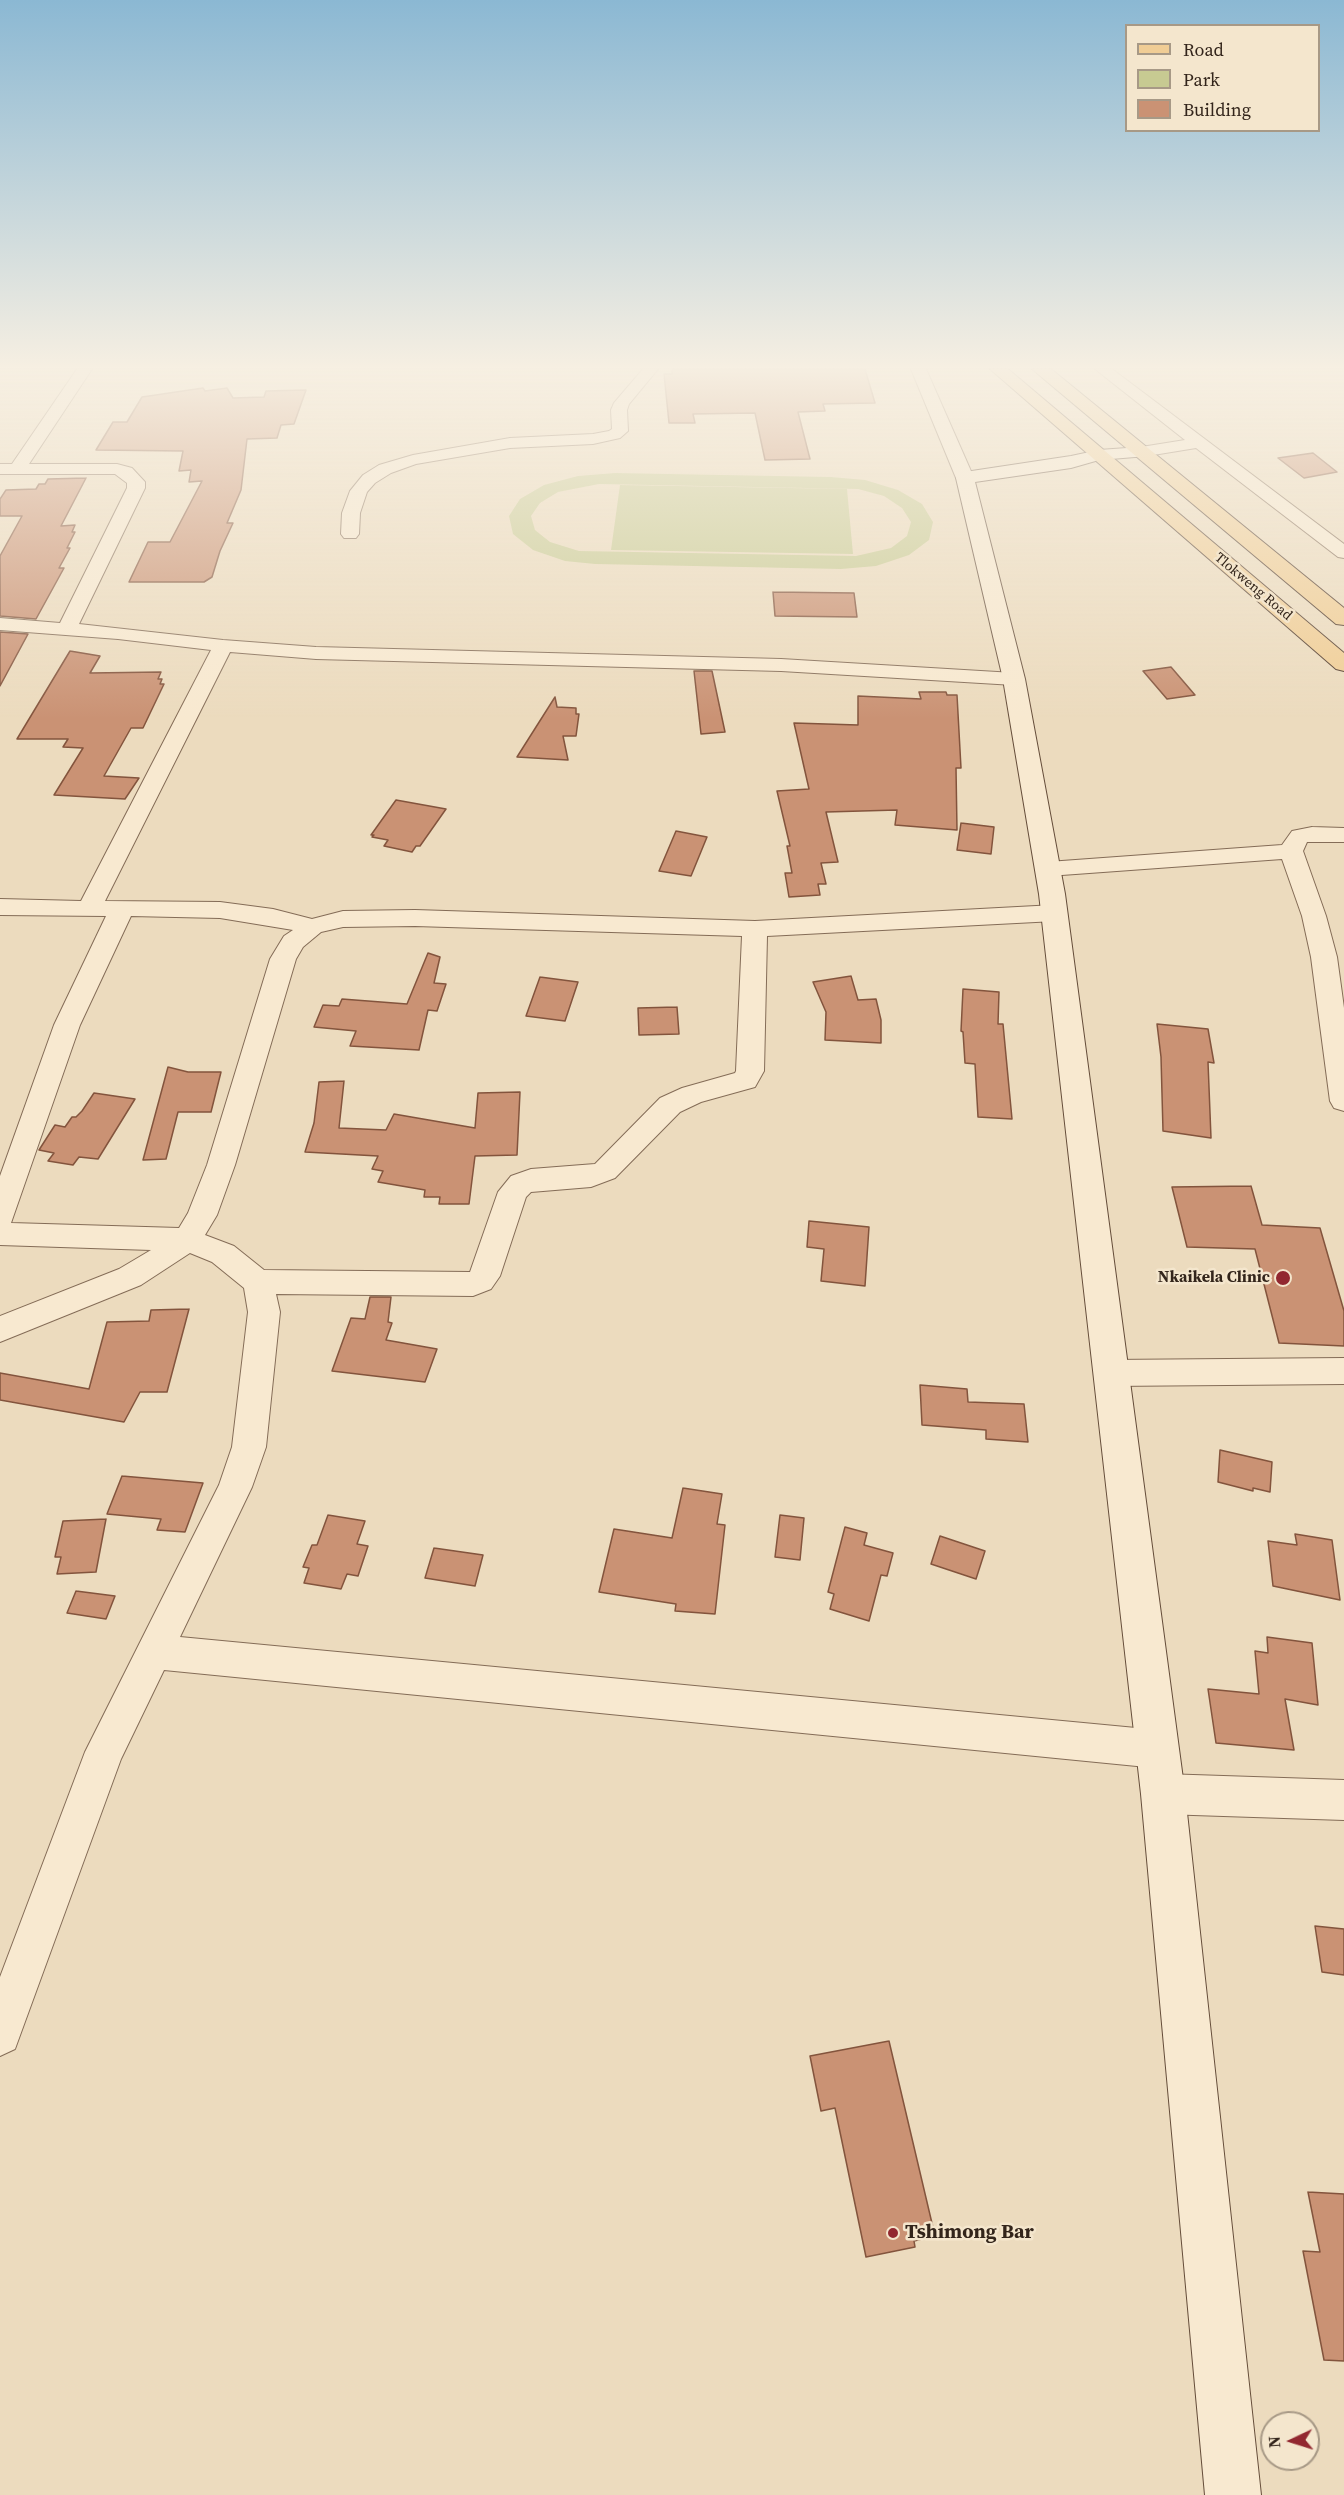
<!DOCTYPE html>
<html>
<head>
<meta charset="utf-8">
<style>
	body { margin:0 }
	#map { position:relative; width:1344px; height:2495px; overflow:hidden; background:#ecdbbe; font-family:"Source Serif 4",serif }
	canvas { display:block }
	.legend { position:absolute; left:1125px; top:24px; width:195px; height:108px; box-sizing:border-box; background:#f4e6cd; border:2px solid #a79986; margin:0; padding:8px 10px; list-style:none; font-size:18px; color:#33251b }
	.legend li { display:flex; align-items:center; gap:12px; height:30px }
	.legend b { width:30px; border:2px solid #a79986 }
	.north { position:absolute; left:1260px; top:2411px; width:60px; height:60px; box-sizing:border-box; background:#f4e6cd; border:2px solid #a79986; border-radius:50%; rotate:266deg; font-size:16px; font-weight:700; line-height:24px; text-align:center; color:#33251b }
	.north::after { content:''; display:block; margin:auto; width:21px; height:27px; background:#922830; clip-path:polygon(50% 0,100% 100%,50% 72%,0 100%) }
</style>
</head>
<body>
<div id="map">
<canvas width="1344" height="2495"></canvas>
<ul class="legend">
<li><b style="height:8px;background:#f0cd95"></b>Road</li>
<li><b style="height:16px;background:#c7ca92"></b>Park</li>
<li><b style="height:16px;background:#ca9274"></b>Building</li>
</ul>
<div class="north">N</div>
</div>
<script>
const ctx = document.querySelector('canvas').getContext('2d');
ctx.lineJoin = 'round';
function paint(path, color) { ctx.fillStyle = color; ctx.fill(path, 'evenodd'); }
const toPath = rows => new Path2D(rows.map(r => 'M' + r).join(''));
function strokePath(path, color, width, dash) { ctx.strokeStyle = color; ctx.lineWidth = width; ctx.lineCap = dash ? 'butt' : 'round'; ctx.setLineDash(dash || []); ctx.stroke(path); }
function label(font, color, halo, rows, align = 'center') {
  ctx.font = font + ' "Source Serif 4",serif'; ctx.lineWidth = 5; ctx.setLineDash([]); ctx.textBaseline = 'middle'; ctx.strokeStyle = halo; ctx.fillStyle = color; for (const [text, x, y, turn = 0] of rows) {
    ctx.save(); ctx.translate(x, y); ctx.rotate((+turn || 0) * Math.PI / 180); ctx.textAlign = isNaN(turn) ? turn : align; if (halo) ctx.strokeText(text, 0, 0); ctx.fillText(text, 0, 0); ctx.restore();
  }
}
paint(toPath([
	[615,473,831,477,865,480,898,490,922,504,933,522,929,540,909,555,876,566,841,569,595,564,565,561,533,550,513,534,509,516,520,499,544,485,578,476],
	[599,484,858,489,884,496,902,508,911,522,907,536,891,548,856,556,579,551,550,542,535,530,531,516,540,503,558,492],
	[620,485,847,489,853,554,611,550]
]), '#c7ca92');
const building = toPath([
	[672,369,865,369,875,403,823,404,825,411,798,412,810,459,765,460,755,413,693,414,695,423,669,423,664,374,672,374,672,369],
	[203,388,205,391,227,388,233,398,264,397,266,391,306,390,294,424,281,425,277,438,247,439,241,490,227,523,233,523,220,551,212,577,204,582,129,582,148,542,170,542,202,481,189,482,191,470,179,471,183,451,96,450,113,422,127,422,142,397,203,388],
	[1313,453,1337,472,1304,478,1278,458,1313,453],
	[86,478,61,526,75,525,72,532,75,532,67,548,70,548,59,568,64,568,36,619,0,616,0,556,22,516,0,516,0,499,6,490,36,489,39,484,45,484,48,479,86,478],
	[773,592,854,593,857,617,775,616,773,592],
	[0,632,28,634,0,686,0,632],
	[70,651,100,656,90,673,161,672,158,679,162,679,160,684,164,684,143,728,131,728,104,776,139,778,125,799,54,795,83,748,63,747,68,739,17,739,70,651],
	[1171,667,1195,695,1167,699,1143,671,1171,667],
	[694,671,712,671,725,732,701,734,694,671],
	[919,692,946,692,947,695,957,695,961,768,956,768,957,830,895,825,897,810,826,812,838,862,821,863,826,884,818,884,820,895,789,897,785,873,792,873,787,846,790,846,777,791,809,789,794,723,858,725,858,696,921,699,919,692],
	[555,697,557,707,576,708,576,714,579,714,576,736,563,736,568,760,517,757,555,697],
	[396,800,446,809,420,846,416,846,412,852,384,846,388,840,372,837,374,835,371,835,396,800],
	[961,823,994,827,991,854,957,850,961,823],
	[676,831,707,837,691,876,659,871,676,831],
	[428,953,440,957,434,983,446,984,437,1011,428,1010,419,1050,350,1046,356,1031,314,1027,323,1005,339,1006,342,999,407,1004,428,953],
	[851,976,858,1000,876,999,881,1020,881,1043,825,1040,826,1012,813,982,851,976],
	[540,977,578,982,565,1021,526,1016,540,977],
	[963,989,999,992,998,1024,1003,1024,1012,1119,978,1117,975,1064,965,1063,963,1032,961,1031,963,989],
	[677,1007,679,1034,639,1035,638,1008,677,1007],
	[1157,1024,1208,1029,1214,1063,1208,1062,1211,1138,1163,1131,1161,1057,1157,1024],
	[168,1067,188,1072,221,1072,211,1112,178,1112,166,1159,143,1160,168,1067],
	[344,1081,339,1128,386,1130,394,1114,475,1128,478,1093,520,1092,517,1155,475,1156,469,1204,439,1204,440,1197,424,1197,425,1190,378,1182,383,1171,372,1169,378,1156,305,1152,314,1123,319,1082,344,1081],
	[94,1093,135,1099,98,1159,79,1157,73,1165,48,1161,54,1153,39,1150,55,1125,65,1127,72,1117,76,1117,82,1111,94,1093],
	[1251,1186,1262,1225,1320,1228,1344,1311,1344,1346,1279,1343,1255,1249,1187,1247,1172,1187,1251,1186],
	[809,1221,869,1227,865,1286,821,1281,824,1249,807,1247,809,1221],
	[370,1297,391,1297,388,1322,392,1323,386,1340,437,1349,425,1382,332,1371,351,1318,365,1319,370,1297],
	[189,1309,167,1392,140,1392,124,1422,0,1400,0,1373,89,1389,107,1322,149,1321,151,1310,189,1309],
	[920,1385,967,1389,968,1402,1024,1404,1028,1442,986,1439,986,1430,922,1425,920,1385],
	[1220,1450,1272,1462,1270,1492,1253,1488,1253,1491,1218,1482,1220,1450],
	[122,1476,203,1483,185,1532,157,1530,161,1519,107,1514,122,1476],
	[683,1488,722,1494,717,1524,725,1525,715,1614,675,1611,676,1604,599,1592,614,1529,672,1538,683,1488],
	[328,1515,365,1521,357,1544,368,1546,358,1576,347,1574,341,1589,304,1583,309,1568,303,1567,312,1545,317,1545,328,1515],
	[780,1515,804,1518,800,1560,775,1557,780,1515],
	[106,1519,96,1572,57,1574,61,1557,55,1557,63,1521,106,1519],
	[845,1527,867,1533,864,1545,893,1553,887,1576,881,1575,869,1621,830,1609,834,1594,828,1592,845,1527],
	[1295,1534,1332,1540,1340,1600,1273,1586,1268,1541,1297,1545,1295,1534],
	[940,1536,985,1551,976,1579,931,1564,940,1536],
	[434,1548,483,1555,475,1586,425,1578,434,1548],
	[76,1591,115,1596,106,1619,67,1613,76,1591],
	[1267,1637,1312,1643,1318,1705,1285,1699,1294,1750,1216,1743,1208,1689,1259,1694,1255,1651,1268,1653,1267,1637],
	[1315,1926,1344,1929,1344,1975,1322,1972,1315,1926],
	[889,2041,935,2236,914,2241,915,2247,866,2257,835,2108,821,2111,810,2056,889,2041],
	[1308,2192,1344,2194,1344,2361,1324,2360,1303,2251,1320,2252,1308,2192]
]);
paint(building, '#ca9274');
strokePath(building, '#83543d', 1.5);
const street = toPath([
	[77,369,92,369,29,464,117,464,132,468,145,482,145,488,79,624,223,640,316,647,781,659,1014,673,1021,675,1024,679,1021,683,1014,685,781,671,316,659,230,652,105,901,220,902,273,909,312,919,343,911,415,910,755,921,1055,905,1064,908,1067,913,1064,918,1055,921,767,936,764,1071,755,1087,701,1102,680,1112,615,1178,591,1187,531,1192,526,1197,500,1276,491,1289,473,1296,276,1294,280,1312,266,1447,252,1487,180,1637,1157,1730,1171,1736,1176,1749,1171,1762,1157,1768,164,1670,121,1759,15,2049,0,2056,0,1977,85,1752,219,1485,232,1447,248,1312,244,1288,212,1262,190,1253,141,1285,0,1342,0,1316,119,1269,151,1250,0,1245,0,1176,54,1025,106,916,0,915,0,899,81,901,211,650,118,639,0,630,0,618,60,623,127,488,127,483,115,474,0,474,0,464,12,464,77,369],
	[131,916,220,918,293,930,284,936,270,959,207,1165,188,1213,179,1228,11,1223,80,1025,131,916],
	[415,926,742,936,736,1071,735,1073,682,1088,660,1098,595,1164,531,1169,511,1176,498,1192,470,1272,264,1270,234,1246,205,1235,217,1215,235,1165,296,959,303,947,321,932,343,927,415,926],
	[643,369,658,369,629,404,627,410,628,431,620,438,593,444,510,448,416,464,391,473,375,483,367,492,360,513,359,534,356,538,344,538,341,534,342,513,350,491,363,475,379,465,413,455,510,438,593,434,609,431,612,429,611,410,614,403,643,369],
	[911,369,926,369,974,478,971,482,959,482,956,478,911,369],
	[1095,369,1112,369,1344,544,1344,558,1338,557,1196,448,1141,457,1135,456,1133,452,1135,448,1185,440,1095,369],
	[1312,827,1344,828,1344,842,1307,842,1303,851,1326,916,1337,957,1344,1008,1344,1111,1334,1108,1330,1101,1311,957,1302,916,1282,859,1048,876,1040,874,1036,869,1040,864,1048,862,1282,845,1292,831,1312,827],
	[1344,1358,1344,1384,1110,1386,1099,1382,1094,1373,1099,1364,1110,1360,1344,1358],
	[1163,1774,1344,1780,1344,1820,1163,1814,1149,1808,1143,1794,1149,1780,1163,1774]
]);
const secondary = toPath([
	[1141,447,1147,448,1150,452,1147,456,1099,460,1071,468,975,482,1025,679,1065,894,1185,1794,1261,2495,1205,2495,1141,1794,1039,894,1003,679,956,478,958,474,965,472,1071,456,1099,450,1141,447]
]);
const primary = toPath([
	[990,369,1008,369,1344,653,1344,671,1336,669,990,369],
	[1032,369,1051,369,1344,608,1344,625,1336,624,1032,369]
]);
strokePath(street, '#846c57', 2);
strokePath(secondary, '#654d3a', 2);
strokePath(primary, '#513b2c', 2);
paint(street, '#f8e9d0');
paint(secondary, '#f8e9d0');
paint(primary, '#f0cd95');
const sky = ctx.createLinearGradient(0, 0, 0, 719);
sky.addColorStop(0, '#8bb8d3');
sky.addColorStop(0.51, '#f6efe2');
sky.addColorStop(1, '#f6efe200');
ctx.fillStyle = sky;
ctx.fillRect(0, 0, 1344, 719);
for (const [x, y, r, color] of [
	[1283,1278,8,"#922830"],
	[893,2233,6,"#922830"]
]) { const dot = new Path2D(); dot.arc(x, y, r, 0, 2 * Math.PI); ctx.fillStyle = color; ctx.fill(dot); strokePath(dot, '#f4e6cd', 2); }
label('14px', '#33251b', '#f4e6cd', [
	["Tlokweng Road",1253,587,40]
]);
label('bold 16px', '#33251b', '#f4e6cd', [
	["Nkaikela Clinic",1270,1278]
], 'right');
label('bold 20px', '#33251b', '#f4e6cd', [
	["Tshimong Bar",905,2233]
], 'left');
</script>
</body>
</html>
